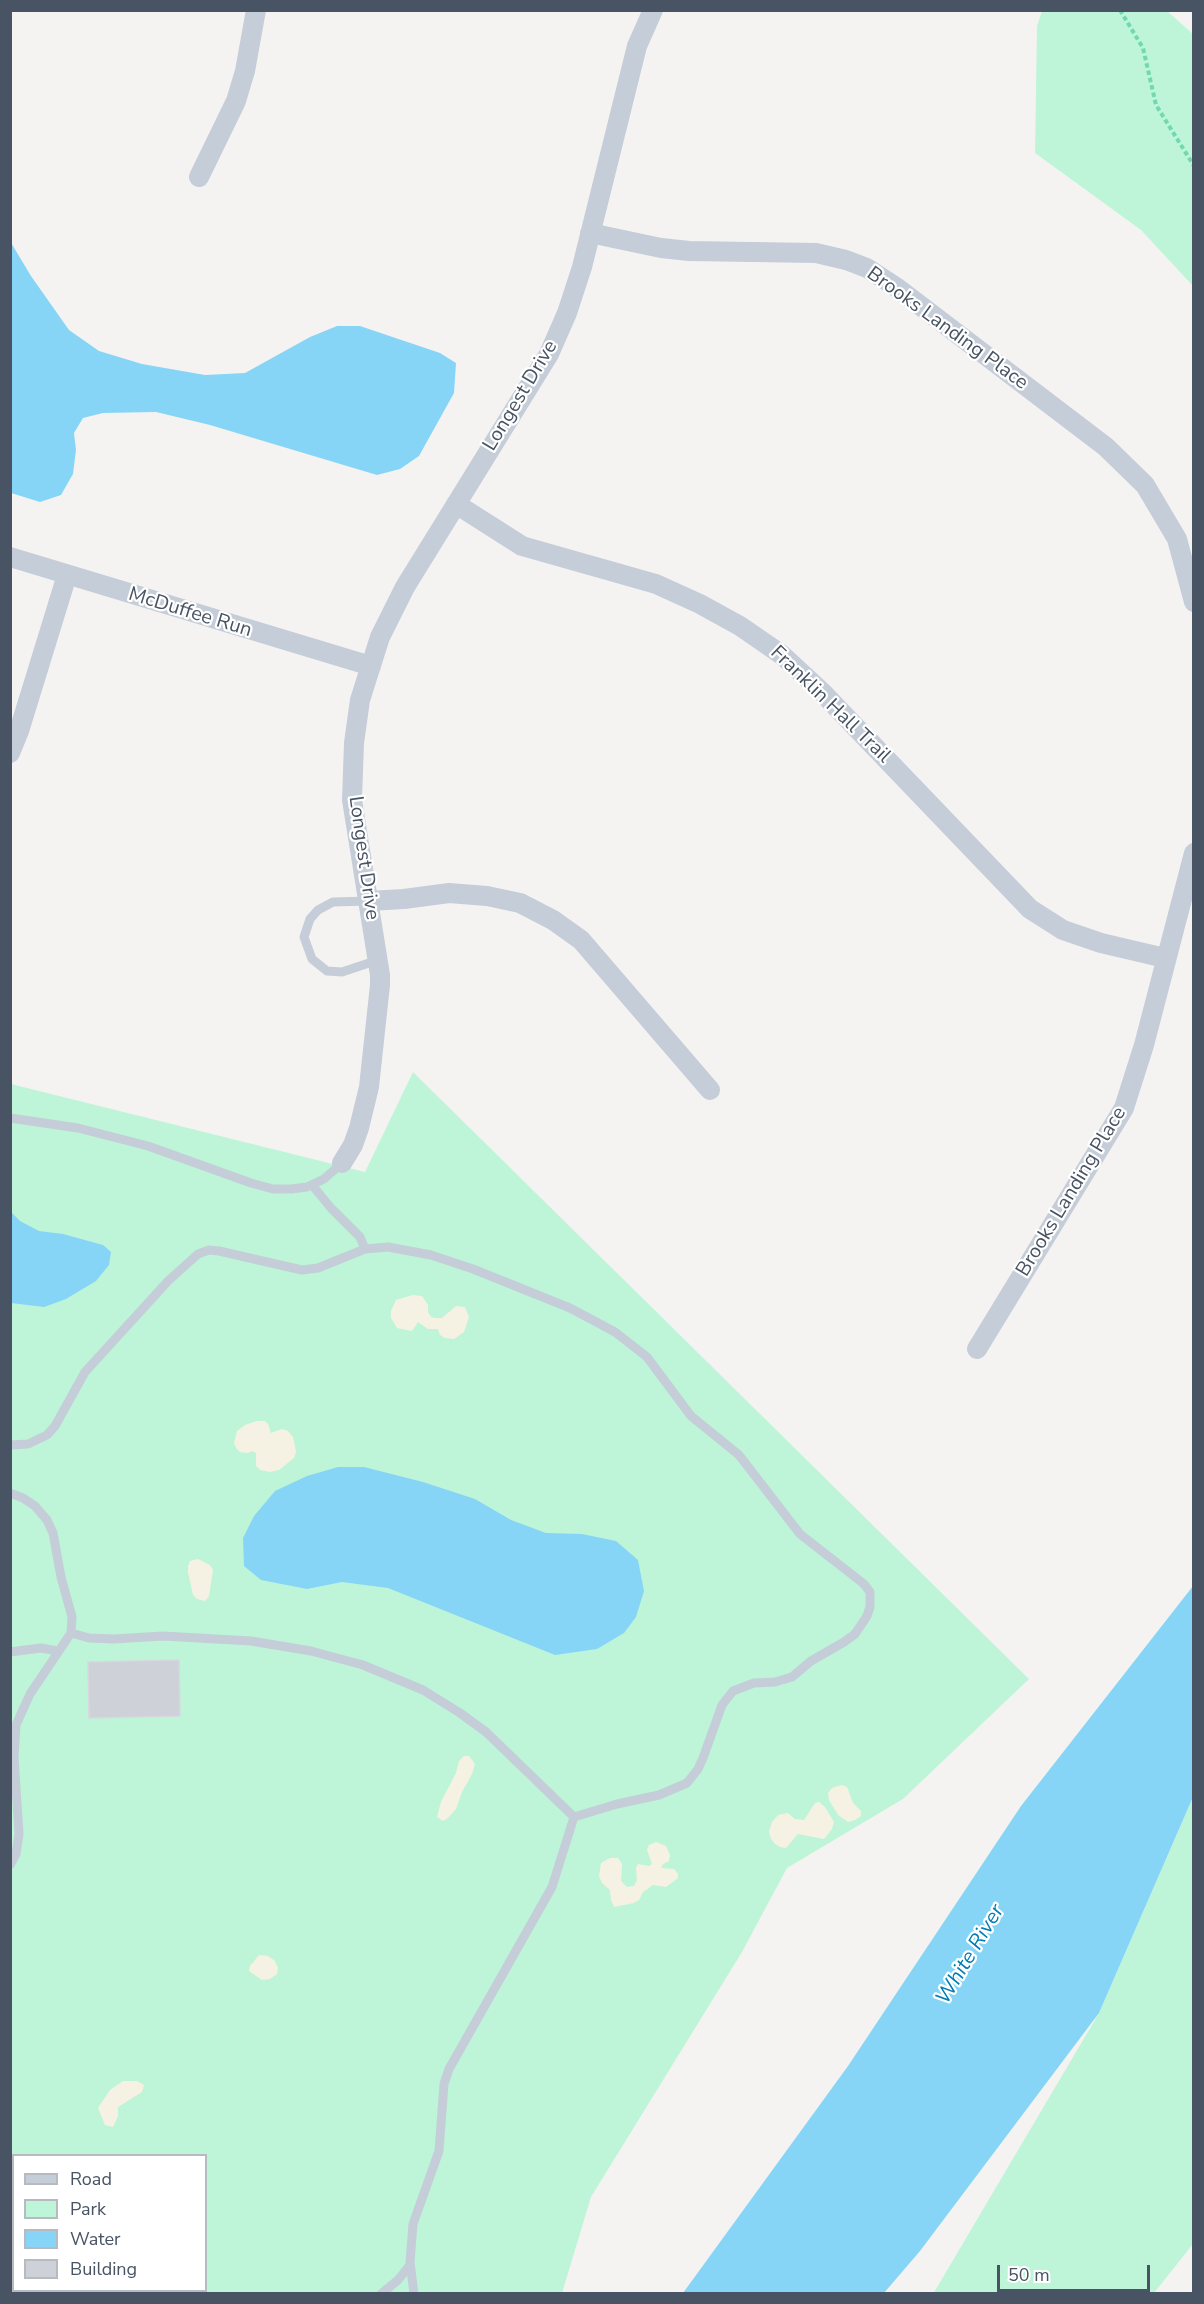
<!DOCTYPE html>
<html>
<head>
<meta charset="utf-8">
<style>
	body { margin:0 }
	#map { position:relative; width:1204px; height:2304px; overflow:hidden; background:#f5f3f2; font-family:"Nunito Sans",sans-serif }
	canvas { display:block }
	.frame { position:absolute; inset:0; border:12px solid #485363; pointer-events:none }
	.legend { position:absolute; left:12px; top:2154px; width:195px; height:138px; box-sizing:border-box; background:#fff; border:2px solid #b6bac1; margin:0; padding:8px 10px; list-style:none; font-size:18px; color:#485363 }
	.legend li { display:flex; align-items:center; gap:12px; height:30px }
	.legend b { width:30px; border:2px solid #b6bac1 }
	.scale { position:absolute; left:997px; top:2265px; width:153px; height:27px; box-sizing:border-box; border:3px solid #485363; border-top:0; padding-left:8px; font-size:18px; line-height:21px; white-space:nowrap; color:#485363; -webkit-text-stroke:4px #fff; paint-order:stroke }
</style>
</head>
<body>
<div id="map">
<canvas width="1204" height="2304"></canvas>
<div class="frame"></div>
<ul class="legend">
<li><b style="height:8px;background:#c5cdd8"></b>Road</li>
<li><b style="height:16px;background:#bef5d8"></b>Park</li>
<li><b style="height:16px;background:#87d5f6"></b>Water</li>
<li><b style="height:16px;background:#ced1d8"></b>Building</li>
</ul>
<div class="scale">50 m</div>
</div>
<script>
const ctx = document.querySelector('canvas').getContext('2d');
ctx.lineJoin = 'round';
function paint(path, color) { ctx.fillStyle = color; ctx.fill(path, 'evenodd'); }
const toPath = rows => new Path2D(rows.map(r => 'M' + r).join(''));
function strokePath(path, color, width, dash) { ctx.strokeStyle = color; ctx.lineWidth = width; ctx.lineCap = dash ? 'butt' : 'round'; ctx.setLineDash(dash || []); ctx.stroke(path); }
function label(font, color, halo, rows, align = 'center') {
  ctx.font = font + ' "Nunito Sans",sans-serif'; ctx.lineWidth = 4.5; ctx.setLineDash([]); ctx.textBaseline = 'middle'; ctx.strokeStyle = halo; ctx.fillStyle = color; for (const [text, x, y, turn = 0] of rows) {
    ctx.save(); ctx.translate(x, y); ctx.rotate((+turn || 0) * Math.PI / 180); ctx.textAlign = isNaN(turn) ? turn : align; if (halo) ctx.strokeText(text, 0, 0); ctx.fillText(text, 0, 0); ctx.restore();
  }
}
paint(toPath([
	[1042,11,1167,11,1193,34,1193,286,1141,230,1035,153,1037,26],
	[413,1072,1029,1679,903,1799,787,1868,742,1952,591,2197,562,2293,11,2293,11,1084,365,1172],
	[14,2156,206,2156,206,2290,14,2290],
	[1193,1797,1193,2244,1154,2293,933,2294,1099,2013]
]), '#bef5d8');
paint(toPath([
	[413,1295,422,1296,428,1305,428,1312,431,1317,435,1318,442,1318,456,1306,465,1307,469,1317,464,1332,454,1339,445,1338,440,1335,438,1329,428,1329,418,1322,412,1331,397,1328,391,1318,391,1311,396,1300],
	[257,1421,265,1421,268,1424,271,1433,282,1429,288,1431,293,1437,296,1452,294,1458,279,1470,270,1472,260,1470,256,1466,256,1453,252,1451,248,1453,240,1452,237,1449,234,1443,237,1431,245,1425],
	[198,1559,210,1565,213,1570,209,1596,205,1601,197,1599,193,1595,188,1572,188,1566,190,1561],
	[464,1756,469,1756,475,1764,472,1774,462,1792,456,1809,448,1818,443,1821,437,1817,441,1802,456,1773,459,1761],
	[842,1785,847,1787,853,1803,861,1811,861,1816,855,1820,848,1822,838,1815,829,1800,828,1793,832,1788],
	[819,1802,825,1807,834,1822,832,1829,824,1839,798,1834,786,1848,780,1847,775,1844,771,1839,769,1832,772,1822,778,1815,788,1813,795,1819,804,1820,815,1803],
	[656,1842,666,1846,670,1855,669,1861,663,1864,661,1868,674,1869,678,1874,678,1878,666,1887,653,1885,643,1892,639,1900,634,1903,614,1907,611,1900,610,1890,602,1883,599,1876,601,1863,610,1858,618,1858,622,1864,621,1881,627,1887,634,1886,637,1880,636,1868,638,1864,649,1866,652,1864,647,1850,649,1845],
	[259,1955,268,1956,275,1961,278,1968,277,1974,270,1979,262,1980,249,1971,250,1966],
	[123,2081,137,2081,144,2085,142,2092,118,2107,118,2116,113,2127,105,2125,98,2108,110,2090]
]), '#f6f2e3');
paint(toPath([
	[10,241,31,276,69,330,99,351,142,364,205,375,245,373,310,337,337,326,360,326,440,353,456,363,454,393,419,456,400,469,377,475,210,425,156,412,103,413,83,418,74,433,76,450,73,474,61,495,40,502,11,493],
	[11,1212,20,1221,39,1231,63,1234,103,1245,111,1252,109,1265,96,1281,66,1299,44,1307,11,1303],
	[338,1467,364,1467,423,1482,475,1499,511,1520,546,1533,582,1534,616,1541,638,1560,644,1591,636,1617,624,1633,597,1649,555,1655,388,1588,342,1582,307,1589,261,1580,244,1566,243,1538,254,1516,275,1491,307,1476],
	[1193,1586,1193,1797,1099,2013,920,2251,884,2293,683,2293,848,2066,1021,1806]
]), '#87d5f6');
const building = toPath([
	[179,1660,180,1716,89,1718,88,1662,179,1660]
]);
paint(building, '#ced1d8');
strokePath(building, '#d6d8de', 1.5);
strokePath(toPath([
	[1120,10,1143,48,1156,105,1194,166]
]), '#71d8af', 4, [4.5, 3]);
strokePath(toPath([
	[369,901,333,902,318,910,310,919,304,937,312,959,327,971,342,972,378,960],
	[10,1118,78,1128,148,1146,251,1183,273,1189,291,1189,307,1187,324,1179,342,1163],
	[312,1185,331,1208,360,1237,365,1249],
	[10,1445,28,1444,47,1435,55,1426,85,1372,168,1281,198,1254,209,1250,219,1251,302,1270,318,1268,365,1249,388,1247,431,1255,473,1269,570,1308,615,1332,647,1357,691,1416,739,1455,800,1534,864,1584,870,1592,870,1607,867,1616,855,1634,844,1642,811,1661,792,1677,775,1682,754,1683,733,1691,722,1705,703,1758,698,1769,687,1783,659,1795,617,1804,574,1817,552,1887,449,2069,444,2084,439,2151,413,2224,410,2262,414,2294],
	[10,1493,23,1498,35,1506,47,1520,53,1533,61,1577,72,1617,71,1633,30,1694,16,1725,14,1757,19,1834,16,1854,10,1865],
	[71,1633,89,1638,114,1639,163,1636,251,1641,311,1651,363,1665,423,1690,460,1713,486,1732,574,1817],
	[10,1652,41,1648,58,1651],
	[381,2294,398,2280,410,2265]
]), '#c5cdd8', 9);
strokePath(toPath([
	[199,177,236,101,245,71,256,10],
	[590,233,661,248,689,251,816,253,846,260,867,268,896,287,1106,447,1145,485,1177,539,1194,602],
	[456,504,522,546,656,584,700,604,740,626,782,655,821,691,1030,909,1063,930,1101,943,1165,958],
	[10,557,371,666],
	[10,753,19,731,67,575],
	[369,901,404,899,449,893,487,896,520,903,553,920,581,940,710,1090],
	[342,1163,353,1145,359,1128,369,1087,380,985,380,975,352,800,354,743,360,700,380,637,405,587,549,354,567,313,582,267,637,46,653,10],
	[977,1349,1124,1108,1144,1045,1194,853]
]), '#c5cdd8', 20);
label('20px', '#485363', '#fff', [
	["Brooks Landing Place",947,329,36],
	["Longest Drive",521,396,-59],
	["McDuffee Run",190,613,17],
	["Franklin Hall Trail",830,705,44],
	["Longest Drive",363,858,82],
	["Brooks Landing Place",1072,1192,-59]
]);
label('italic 21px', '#017eb4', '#fff', [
	["White River",971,1955,-59]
]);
</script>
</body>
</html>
